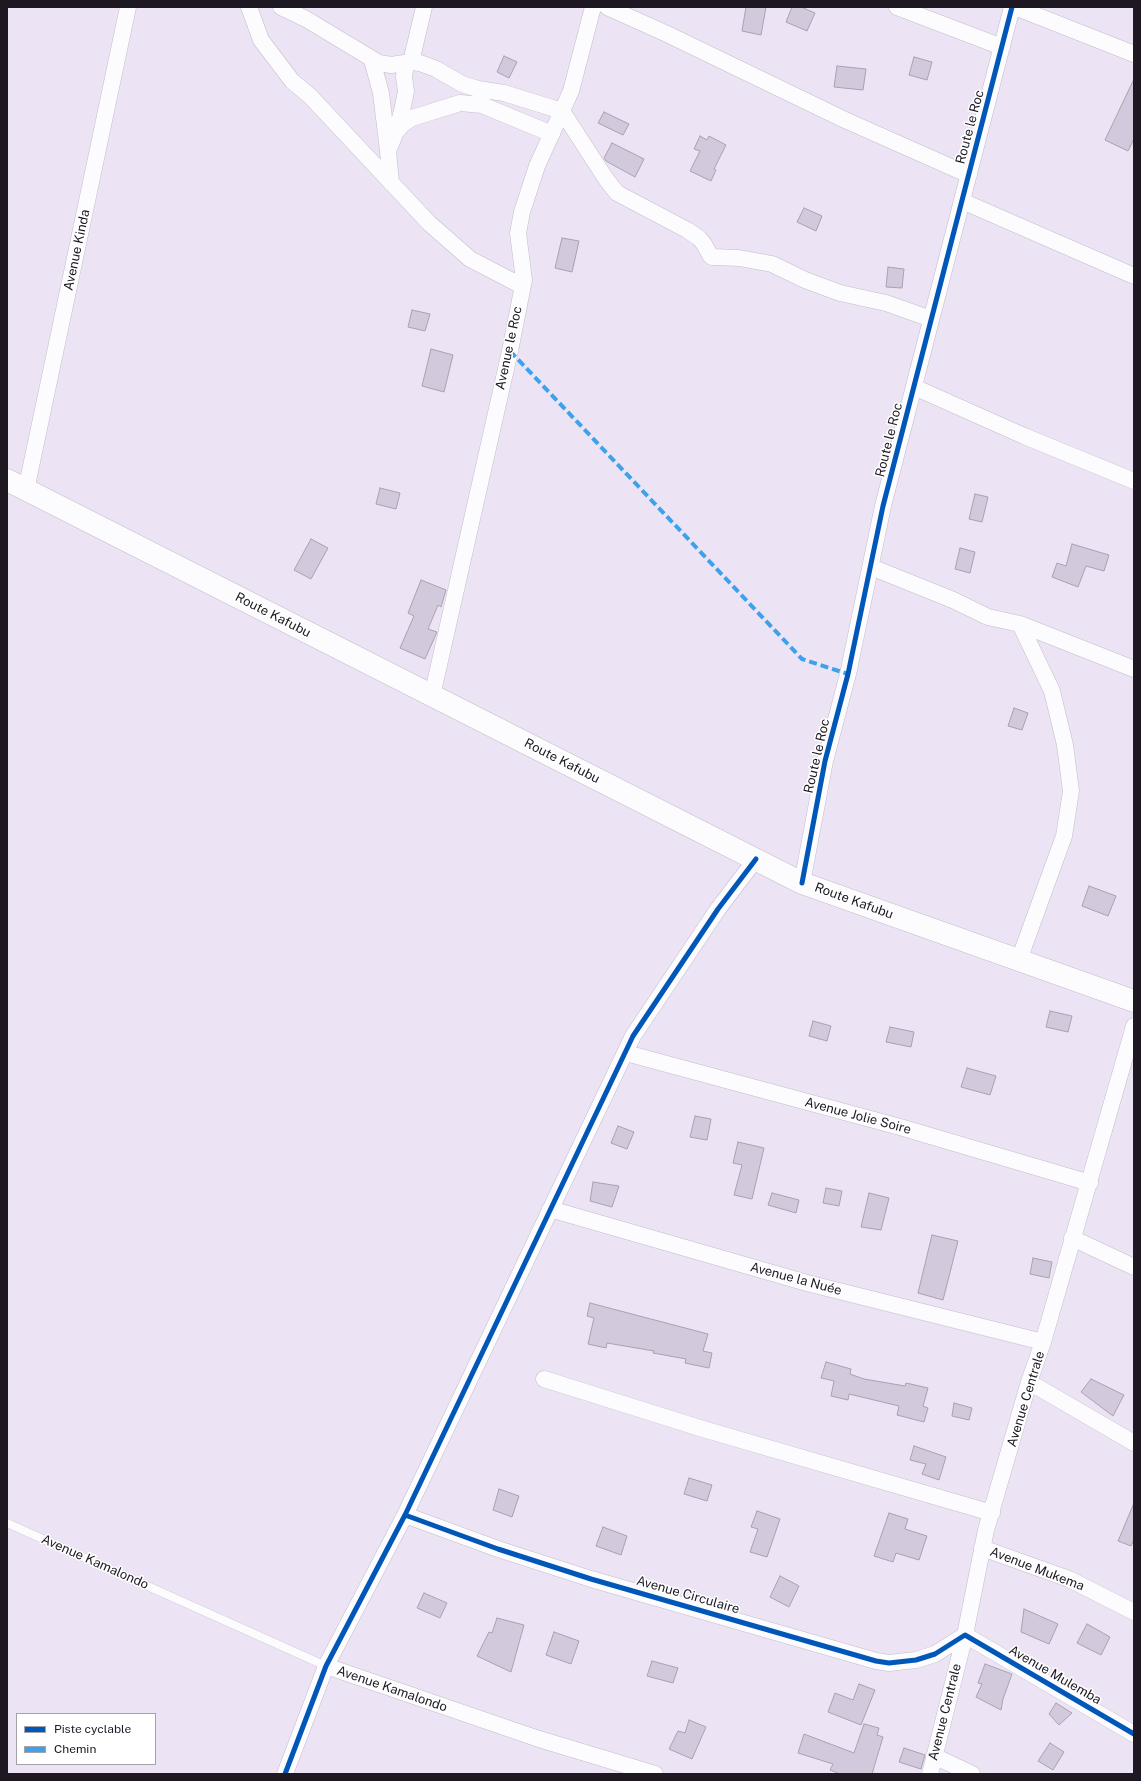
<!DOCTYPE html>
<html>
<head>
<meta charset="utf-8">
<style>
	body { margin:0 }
	#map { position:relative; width:1141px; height:1781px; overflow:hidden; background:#ece4f4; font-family:"Public Sans",sans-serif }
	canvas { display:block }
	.frame { position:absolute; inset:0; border:8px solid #1d1822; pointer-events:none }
	.legend { position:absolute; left:16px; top:1713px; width:140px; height:52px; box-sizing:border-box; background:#fff; border:1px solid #a5a3a7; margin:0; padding:5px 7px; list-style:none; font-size:12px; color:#1d1822 }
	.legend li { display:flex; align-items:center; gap:8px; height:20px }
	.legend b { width:20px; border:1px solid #a5a3a7 }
</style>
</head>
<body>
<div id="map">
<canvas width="1141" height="1781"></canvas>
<div class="frame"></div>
<ul class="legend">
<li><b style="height:5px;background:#0057b8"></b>Piste cyclable</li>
<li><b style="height:5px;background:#3da2ea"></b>Chemin</li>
</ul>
</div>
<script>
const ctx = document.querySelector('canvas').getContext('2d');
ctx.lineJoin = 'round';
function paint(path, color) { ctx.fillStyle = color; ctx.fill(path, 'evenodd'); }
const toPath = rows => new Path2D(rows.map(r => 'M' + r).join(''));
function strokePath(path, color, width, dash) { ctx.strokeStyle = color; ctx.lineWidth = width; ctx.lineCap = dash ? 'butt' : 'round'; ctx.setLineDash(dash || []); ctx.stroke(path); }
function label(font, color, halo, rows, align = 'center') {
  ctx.font = font + ' "Public Sans",sans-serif'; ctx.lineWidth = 3; ctx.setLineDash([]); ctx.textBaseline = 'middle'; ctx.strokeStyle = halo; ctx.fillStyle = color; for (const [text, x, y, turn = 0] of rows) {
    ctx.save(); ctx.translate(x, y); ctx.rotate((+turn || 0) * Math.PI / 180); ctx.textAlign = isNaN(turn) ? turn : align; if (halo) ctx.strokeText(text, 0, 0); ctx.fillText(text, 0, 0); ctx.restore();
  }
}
const building = toPath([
	[746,7,766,7,761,35,742,31,746,7],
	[792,7,801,7,815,13,807,31,786,22,792,7],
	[504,56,517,62,509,78,497,72,504,56],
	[914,57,932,62,927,80,909,75,914,57],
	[837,66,866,69,863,90,834,87,837,66],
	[1134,79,1134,139,1128,151,1105,140,1134,79],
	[604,112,629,124,623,135,598,123,604,112],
	[700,136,707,140,709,136,726,145,714,169,716,170,711,181,690,171,700,151,694,149,700,136],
	[612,143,644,159,635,177,606,161,604,158,612,143],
	[804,208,822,216,816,231,797,222,804,208],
	[562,238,579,241,572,272,555,268,562,238],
	[888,267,904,269,902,288,886,287,888,267],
	[412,310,430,314,425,331,408,327,412,310],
	[431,349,453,355,444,392,422,386,431,349],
	[380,488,400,493,396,509,376,504,380,488],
	[975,494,988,497,982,522,969,519,975,494],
	[311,539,328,548,311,579,294,570,311,539],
	[1072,544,1109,555,1104,571,1086,566,1078,587,1052,577,1057,563,1066,566,1072,544],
	[960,548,975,552,970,573,955,569,960,548],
	[421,580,446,590,441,607,438,605,428,629,437,632,425,659,400,648,414,616,408,613,421,580],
	[1014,708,1028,713,1022,730,1008,726,1014,708],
	[1089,886,1116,896,1108,916,1082,906,1089,886],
	[1050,1011,1072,1016,1068,1032,1046,1027,1050,1011],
	[813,1021,831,1026,827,1041,809,1036,813,1021],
	[890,1027,914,1032,911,1047,886,1042,890,1027],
	[967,1068,996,1076,990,1095,961,1087,967,1068],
	[695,1116,711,1119,707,1140,690,1137,695,1116],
	[618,1126,634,1132,627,1149,611,1143,618,1126],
	[738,1142,764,1148,752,1199,734,1195,742,1165,733,1163,738,1142],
	[593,1182,619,1186,612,1207,590,1201,593,1182],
	[826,1188,842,1191,839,1206,823,1203,826,1188],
	[772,1193,799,1200,796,1213,768,1205,772,1193],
	[869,1193,889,1198,881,1230,861,1227,869,1193],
	[932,1235,958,1241,943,1300,918,1293,932,1235],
	[1033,1258,1052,1262,1049,1278,1030,1274,1033,1258],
	[590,1303,708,1334,703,1351,712,1353,709,1368,685,1363,686,1359,653,1353,654,1351,607,1343,606,1348,588,1344,594,1318,587,1316,590,1303],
	[826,1362,851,1369,850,1374,864,1379,905,1386,906,1383,928,1388,923,1406,928,1408,924,1422,897,1415,899,1406,849,1394,848,1400,831,1396,834,1381,821,1378,826,1362],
	[1091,1379,1124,1395,1113,1416,1081,1392,1091,1379],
	[954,1403,972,1408,969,1420,952,1416,954,1403],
	[914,1446,946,1457,939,1480,922,1474,926,1464,910,1460,914,1446],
	[689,1478,712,1485,707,1501,684,1494,689,1478],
	[499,1489,519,1496,512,1517,493,1510,499,1489],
	[1134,1503,1134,1539,1131,1546,1118,1541,1134,1503],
	[757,1511,780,1519,767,1557,750,1552,758,1529,751,1527,757,1511],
	[889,1513,908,1519,905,1529,927,1536,919,1560,896,1553,893,1562,874,1556,889,1513],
	[603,1527,627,1536,621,1555,596,1546,603,1527],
	[780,1576,799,1586,789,1607,770,1597,780,1576],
	[424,1593,447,1603,440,1618,417,1608,424,1593],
	[1024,1609,1058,1624,1049,1644,1021,1632,1024,1609],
	[497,1618,524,1625,511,1672,477,1656,489,1632,492,1633,497,1618],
	[1087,1624,1110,1637,1101,1655,1077,1643,1087,1624],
	[554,1632,579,1641,571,1664,546,1655,554,1632],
	[652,1661,678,1668,673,1683,647,1676,652,1661],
	[985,1664,1012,1674,1003,1699,1001,1710,976,1697,982,1684,978,1683,985,1664],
	[859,1684,875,1690,861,1725,828,1712,835,1693,853,1700,859,1684],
	[1056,1703,1072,1713,1059,1725,1049,1714,1056,1703],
	[689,1720,706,1727,692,1759,669,1749,678,1731,685,1733,689,1720],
	[864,1724,879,1728,877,1735,883,1737,872,1774,840,1774,830,1770,833,1764,798,1753,804,1734,854,1753,864,1724],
	[1050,1743,1064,1752,1053,1770,1038,1761,1050,1743],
	[904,1748,925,1755,921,1769,899,1762,904,1748]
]);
paint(building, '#d3c9dc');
strokePath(building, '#a8a1ae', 1);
const service = toPath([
	[7,1523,326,1666]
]);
const minor = toPath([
	[249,7,261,40,292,81,310,96,429,223,470,259,522,286],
	[281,7,306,19,379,63,391,65,411,62,420,63,436,69,462,84,478,89,504,93,562,111,606,179,617,193,687,230,699,238,704,244,710,255,712,257,739,258,772,264,805,280,840,293,886,303,931,319],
	[607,7,667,34,845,120,969,175],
	[897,7,1002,47],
	[1015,7,1134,54],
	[372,60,381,93,388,151],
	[411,62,424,7],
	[396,132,403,124,412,118,460,103,482,105,552,134],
	[391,183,388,151,396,132,402,111,406,91,404,77,406,63],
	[962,201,1134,276],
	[914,387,1024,436,1134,481],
	[26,490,128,7],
	[871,567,953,600,988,617,1020,624,1052,691,1065,745,1071,791,1064,836,1019,960],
	[1020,624,1134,669],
	[432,696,510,351,524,280,518,233,522,212,537,166,571,91,593,7],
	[802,883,825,761,848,674,883,506,1012,7],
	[626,1053,900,1127,1090,1183],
	[550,1209,807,1283,1043,1342],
	[1072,1238,1134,1267],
	[544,1379,703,1429,992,1513],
	[1029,1382,1134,1443],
	[405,1515,498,1549,591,1579,876,1661,889,1663,916,1660,935,1654,965,1635,1134,1734],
	[982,1548,1069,1579,1134,1612],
	[326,1666,539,1739,655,1774],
	[934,1756,972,1774],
	[285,1774,326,1666,405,1515,633,1036,718,909,756,859],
	[930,1774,965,1635,986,1530,1029,1382,1043,1342,1134,1026]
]);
const secondary = toPath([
	[7,480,802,883,1134,1001]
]);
strokePath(service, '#c3bcc9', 9);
strokePath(minor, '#c3bcc9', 17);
strokePath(secondary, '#c3bcc9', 23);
strokePath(service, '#fcfbfd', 8);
strokePath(minor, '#fcfbfd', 16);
strokePath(secondary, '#fcfbfd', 22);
strokePath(toPath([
	[510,351,802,659,848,674]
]), '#3da2ea', 4, [8, 4]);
strokePath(toPath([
	[802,883,825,761,848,674,883,506,1012,7],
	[405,1515,498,1549,591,1579,876,1661,889,1663,916,1660,935,1654,965,1635,1134,1734],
	[285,1774,326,1666,405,1515,633,1036,718,909,756,859]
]), '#0057b8', 5);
label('13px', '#1d1822', '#fff', [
	["Route le Roc",970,127,-75],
	["Avenue Kinda",77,250,-78],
	["Avenue le Roc",509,348,-78],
	["Route le Roc",889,440,-76],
	["Route Kafubu",273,615,27],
	["Route le Roc",817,756,-77],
	["Route Kafubu",562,761,27],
	["Route Kafubu",854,901,20],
	["Avenue Jolie Soire",858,1116,15],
	["Avenue la Nuée",796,1279,15],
	["Avenue Centrale",1026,1399,-73],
	["Avenue Kamalondo",95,1562,24],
	["Avenue Mukema",1037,1569,21],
	["Avenue Circulaire",688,1595,16],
	["Avenue Mulemba",1055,1675,30],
	["Avenue Kamalondo",392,1689,19],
	["Avenue Centrale",945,1712,-76]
]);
</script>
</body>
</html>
